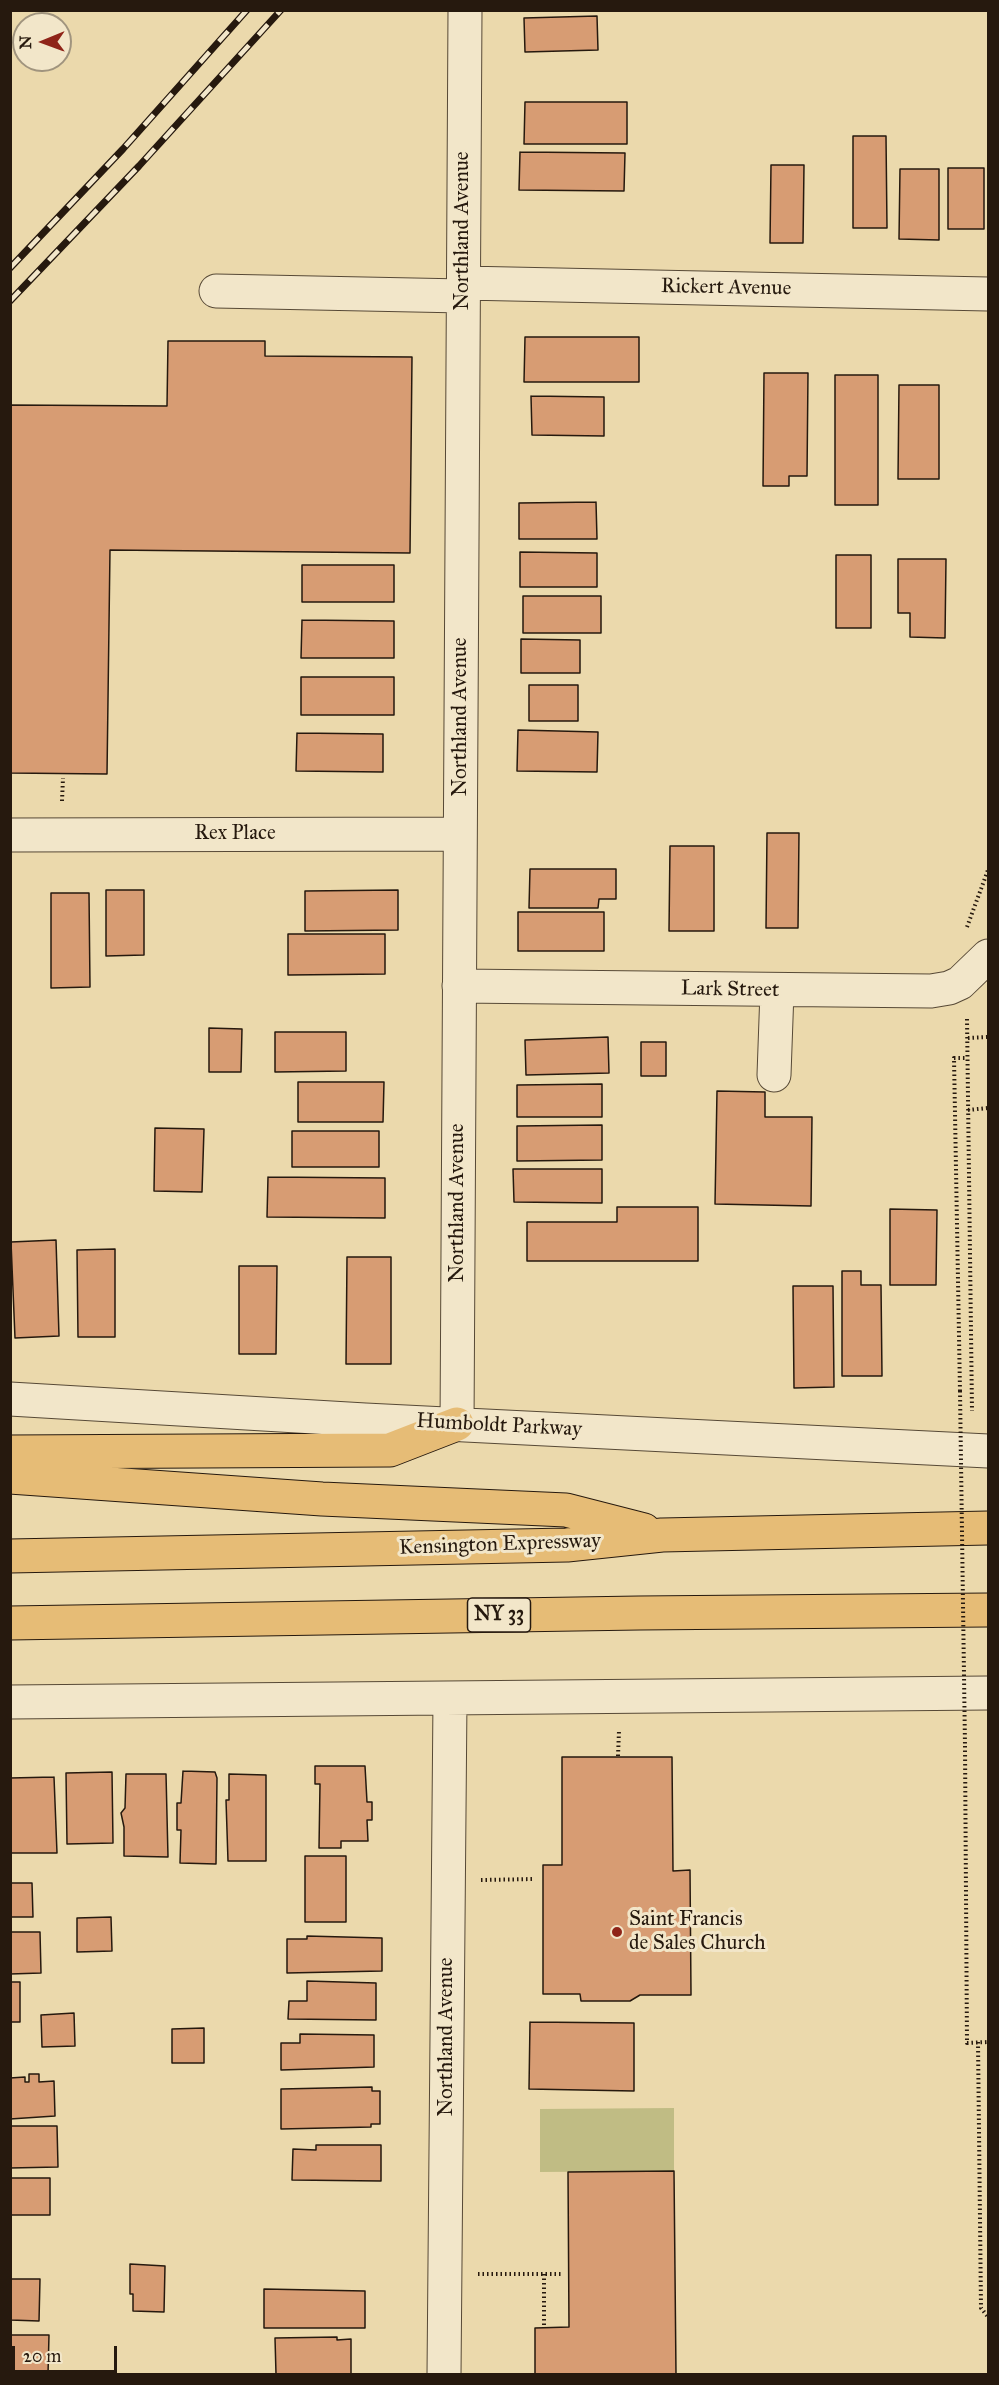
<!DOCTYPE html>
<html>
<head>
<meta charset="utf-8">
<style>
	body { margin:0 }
	#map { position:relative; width:999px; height:2385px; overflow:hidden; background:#ebd9ac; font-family:"IM FELL Great Primer",serif }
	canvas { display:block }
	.frame { position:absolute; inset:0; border:12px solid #26190e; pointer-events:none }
	.north { position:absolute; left:12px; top:12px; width:60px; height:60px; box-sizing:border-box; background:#f2e6c9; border:2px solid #a0947e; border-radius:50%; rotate:269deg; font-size:16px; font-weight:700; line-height:24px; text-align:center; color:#26190e }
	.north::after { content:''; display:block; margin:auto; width:21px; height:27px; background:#8f2418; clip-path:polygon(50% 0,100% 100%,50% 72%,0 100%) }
	.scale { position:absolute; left:12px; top:2346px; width:105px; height:27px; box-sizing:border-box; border:3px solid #26190e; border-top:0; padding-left:8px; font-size:18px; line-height:21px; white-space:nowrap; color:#26190e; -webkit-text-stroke:4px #f2e6c9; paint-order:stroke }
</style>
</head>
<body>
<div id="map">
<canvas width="999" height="2385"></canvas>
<div class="frame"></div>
<div class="north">N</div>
<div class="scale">20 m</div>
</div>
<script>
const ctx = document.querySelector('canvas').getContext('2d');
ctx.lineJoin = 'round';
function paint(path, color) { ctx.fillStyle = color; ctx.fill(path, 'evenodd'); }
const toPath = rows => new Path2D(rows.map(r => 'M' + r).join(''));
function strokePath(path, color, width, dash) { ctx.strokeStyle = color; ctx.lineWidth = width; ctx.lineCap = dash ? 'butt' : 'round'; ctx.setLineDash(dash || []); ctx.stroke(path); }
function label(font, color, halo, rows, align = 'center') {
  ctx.font = font + ' "IM FELL Great Primer",serif'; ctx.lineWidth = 6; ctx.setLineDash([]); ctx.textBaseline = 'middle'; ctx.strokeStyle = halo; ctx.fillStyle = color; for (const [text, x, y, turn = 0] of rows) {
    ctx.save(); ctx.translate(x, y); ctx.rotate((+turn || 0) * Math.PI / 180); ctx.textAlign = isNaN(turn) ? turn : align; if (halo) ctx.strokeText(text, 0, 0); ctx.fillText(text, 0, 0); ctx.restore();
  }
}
paint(toPath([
	[674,2108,674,2171,540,2172,540,2109]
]), '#c0bc84');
const building = toPath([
	[597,16,598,50,525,52,524,18,597,16],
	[525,102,627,102,627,144,524,144,525,102],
	[853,136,886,136,887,228,853,228,853,136],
	[520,152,625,153,624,191,519,190,520,152],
	[771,165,804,165,803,243,770,243,771,165],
	[948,168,984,168,984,229,948,229,948,168],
	[900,169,939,169,939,240,899,239,900,169],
	[525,337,639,337,639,382,524,382,525,337],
	[168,341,265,341,265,356,412,357,410,553,110,550,107,774,10,773,10,405,167,406,168,341],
	[764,373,808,373,807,476,789,476,789,486,763,486,764,373],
	[835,375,878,375,878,505,835,505,835,375],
	[899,385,939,385,939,479,898,479,899,385],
	[531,396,604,397,604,436,532,435,531,396],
	[596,502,597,539,519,539,519,503,596,502],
	[520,552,597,553,597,587,520,587,520,552],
	[836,555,871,555,871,628,836,628,836,555],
	[898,559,946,559,945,638,910,637,910,613,898,613,898,559],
	[302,565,394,565,394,602,302,602,302,565],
	[523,596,601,596,601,633,523,633,523,596],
	[302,620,394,621,394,658,301,658,302,620],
	[521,639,580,640,580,673,521,673,521,639],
	[301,677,394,677,394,715,301,715,301,677],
	[529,685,578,685,578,721,529,721,529,685],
	[518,730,598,732,597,772,517,771,518,730],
	[297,733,383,734,383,772,296,771,297,733],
	[767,833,799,833,798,928,766,928,767,833],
	[670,846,714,846,714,931,669,931,670,846],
	[530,869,616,869,616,899,599,899,598,908,529,908,530,869],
	[106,890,144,890,144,955,106,956,106,890],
	[398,890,398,930,305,931,305,891,398,890],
	[51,893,89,893,90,987,51,988,51,893],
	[518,912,604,912,604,951,518,951,518,912],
	[288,934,385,934,385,974,288,975,288,934],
	[209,1028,242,1029,241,1072,209,1072,209,1028],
	[275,1032,346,1032,346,1071,275,1072,275,1032],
	[608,1037,609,1073,526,1075,525,1040,608,1037],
	[641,1042,666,1042,666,1076,641,1076,641,1042],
	[298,1082,384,1082,383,1122,298,1122,298,1082],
	[602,1084,602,1117,517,1117,517,1085,602,1084],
	[717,1091,765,1092,765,1117,812,1117,811,1206,715,1204,717,1091],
	[602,1125,602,1160,517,1161,517,1126,602,1125],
	[155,1128,204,1129,202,1192,154,1191,155,1128],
	[292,1131,379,1131,379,1167,292,1167,292,1131],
	[513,1169,602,1169,602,1203,514,1202,513,1169],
	[268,1177,385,1178,385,1218,267,1217,268,1177],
	[617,1207,698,1207,698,1261,527,1261,527,1222,617,1222,617,1207],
	[890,1209,937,1210,936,1285,890,1285,890,1209],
	[56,1240,59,1336,15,1338,11,1242,56,1240],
	[115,1249,115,1337,78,1337,77,1250,115,1249],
	[347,1257,391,1257,391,1364,346,1364,347,1257],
	[239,1266,277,1266,276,1354,239,1354,239,1266],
	[842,1271,861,1271,861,1285,881,1285,882,1376,842,1376,842,1271],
	[793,1286,833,1286,834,1387,794,1388,793,1286],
	[562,1757,672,1757,673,1871,690,1870,691,1995,640,1995,630,2001,581,2001,580,1994,543,1994,543,1865,562,1865,562,1757],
	[315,1766,365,1766,367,1802,372,1802,372,1820,367,1820,368,1841,341,1841,341,1848,319,1848,320,1784,315,1784,315,1766],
	[183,1771,215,1772,217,1778,216,1864,180,1863,181,1830,177,1830,177,1803,181,1803,183,1771],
	[112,1772,113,1843,67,1844,66,1773,112,1772],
	[126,1774,166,1774,168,1857,124,1856,124,1827,121,1813,125,1808,126,1774],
	[229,1774,266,1775,266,1861,228,1861,226,1800,229,1800,229,1774],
	[54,1777,57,1853,10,1853,10,1778,54,1777],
	[305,1856,346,1856,346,1922,305,1922,305,1856],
	[10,1883,32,1883,33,1917,10,1917,10,1883],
	[111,1917,112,1951,77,1952,77,1918,111,1917],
	[10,1932,40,1932,41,1973,10,1974,10,1932],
	[307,1936,382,1938,382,1971,287,1973,287,1939,307,1939,307,1936],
	[307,1981,376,1983,376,2020,288,2019,289,2001,307,2001,307,1981],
	[10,1982,20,1982,20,2022,10,2022,10,1982],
	[74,2013,75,2046,42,2047,41,2015,74,2013],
	[530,2022,634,2023,634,2091,529,2089,530,2022],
	[204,2028,204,2063,172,2063,172,2029,204,2028],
	[300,2034,374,2035,374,2067,281,2070,281,2043,300,2043,300,2034],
	[29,2074,39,2074,39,2082,54,2081,55,2116,10,2119,10,2078,25,2077,25,2082,29,2082,29,2074],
	[372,2087,372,2091,380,2091,380,2124,371,2124,371,2127,281,2129,281,2089,372,2087],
	[10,2126,57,2126,58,2167,10,2168,10,2126],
	[316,2145,381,2145,381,2181,292,2180,293,2149,316,2150,316,2145],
	[674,2171,676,2374,535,2374,535,2328,569,2327,568,2172,674,2171],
	[10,2178,50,2178,50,2215,10,2215,10,2178],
	[130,2264,165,2266,164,2312,133,2311,133,2294,130,2294,130,2264],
	[10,2279,40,2279,39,2321,10,2320,10,2279],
	[264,2289,365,2291,365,2328,264,2328,264,2289],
	[10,2335,49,2335,48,2374,10,2374,10,2335],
	[337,2337,337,2340,351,2339,351,2374,276,2374,275,2338,337,2337]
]);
paint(building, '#d79c73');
strokePath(building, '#26190e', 1.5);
const minor = toPath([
	[463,283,988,294],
	[216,291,463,296],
	[10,835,460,834],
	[459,986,931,991,949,988,960,983,988,956],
	[774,1075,777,991],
	[10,1399,365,1420,988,1451],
	[457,1424,465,10],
	[10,1702,988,1693],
	[444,2374,450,1699]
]);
const highway = toPath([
	[10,1452,390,1450,457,1424],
	[10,1477,322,1499,566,1510,644,1530],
	[10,1556,567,1545,662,1535,988,1528],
	[10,1623,639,1613,988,1610]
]);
strokePath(minor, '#574936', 35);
strokePath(highway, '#26190e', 35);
strokePath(toPath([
	[62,801,63,778],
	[967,927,988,870],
	[967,1019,972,1411],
	[968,1038,988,1037],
	[968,1110,988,1108],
	[960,1391,954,1058,967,1058],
	[965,1746,967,2043,988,2042],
	[618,1756,619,1731],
	[481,1880,534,1879],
	[978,2042,981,2308,988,2317],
	[478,2274,561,2274],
	[544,2274,544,2326]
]), '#26190e', 4, [1.5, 3]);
strokePath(minor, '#f2e6c9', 33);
strokePath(highway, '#e6bc76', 33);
const rail = toPath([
	[10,268,123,149,247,10],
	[10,301,139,166,281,10]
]);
strokePath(rail, '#26190e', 7);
strokePath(rail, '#f2e6c9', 4.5, [14]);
strokePath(toPath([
	[960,1391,965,1746]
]), '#26190e', 4, [1.5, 3]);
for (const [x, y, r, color] of [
	[617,1932,6,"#8f2418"]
]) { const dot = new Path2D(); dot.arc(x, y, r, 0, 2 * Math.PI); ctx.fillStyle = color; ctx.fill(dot); strokePath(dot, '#f2e6c9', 2); }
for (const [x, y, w] of [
	[499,1615,63]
]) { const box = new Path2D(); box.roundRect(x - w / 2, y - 17, w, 34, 4.5); ctx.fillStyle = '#f2e6c9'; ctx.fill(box); strokePath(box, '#26190e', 1.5); }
label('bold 20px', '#26190e', null, [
	["NY 33",499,1615]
]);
label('21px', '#26190e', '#f2e6c9', [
	["Northland Avenue",463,231,-90],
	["Rickert Avenue",726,288,1],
	["Northland Avenue",461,717,-90],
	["Rex Place",235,834],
	["Lark Street",730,990,1],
	["Northland Avenue",458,1203,-90],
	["Humboldt Parkway",499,1426,3],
	["Kensington Expressway",500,1545,-2],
	["Northland Avenue",447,2037,-90]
]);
label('21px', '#26190e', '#f2e6c9', [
	["Saint Francis",629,1920],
	["de Sales Church",629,1944]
], 'left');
</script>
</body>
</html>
